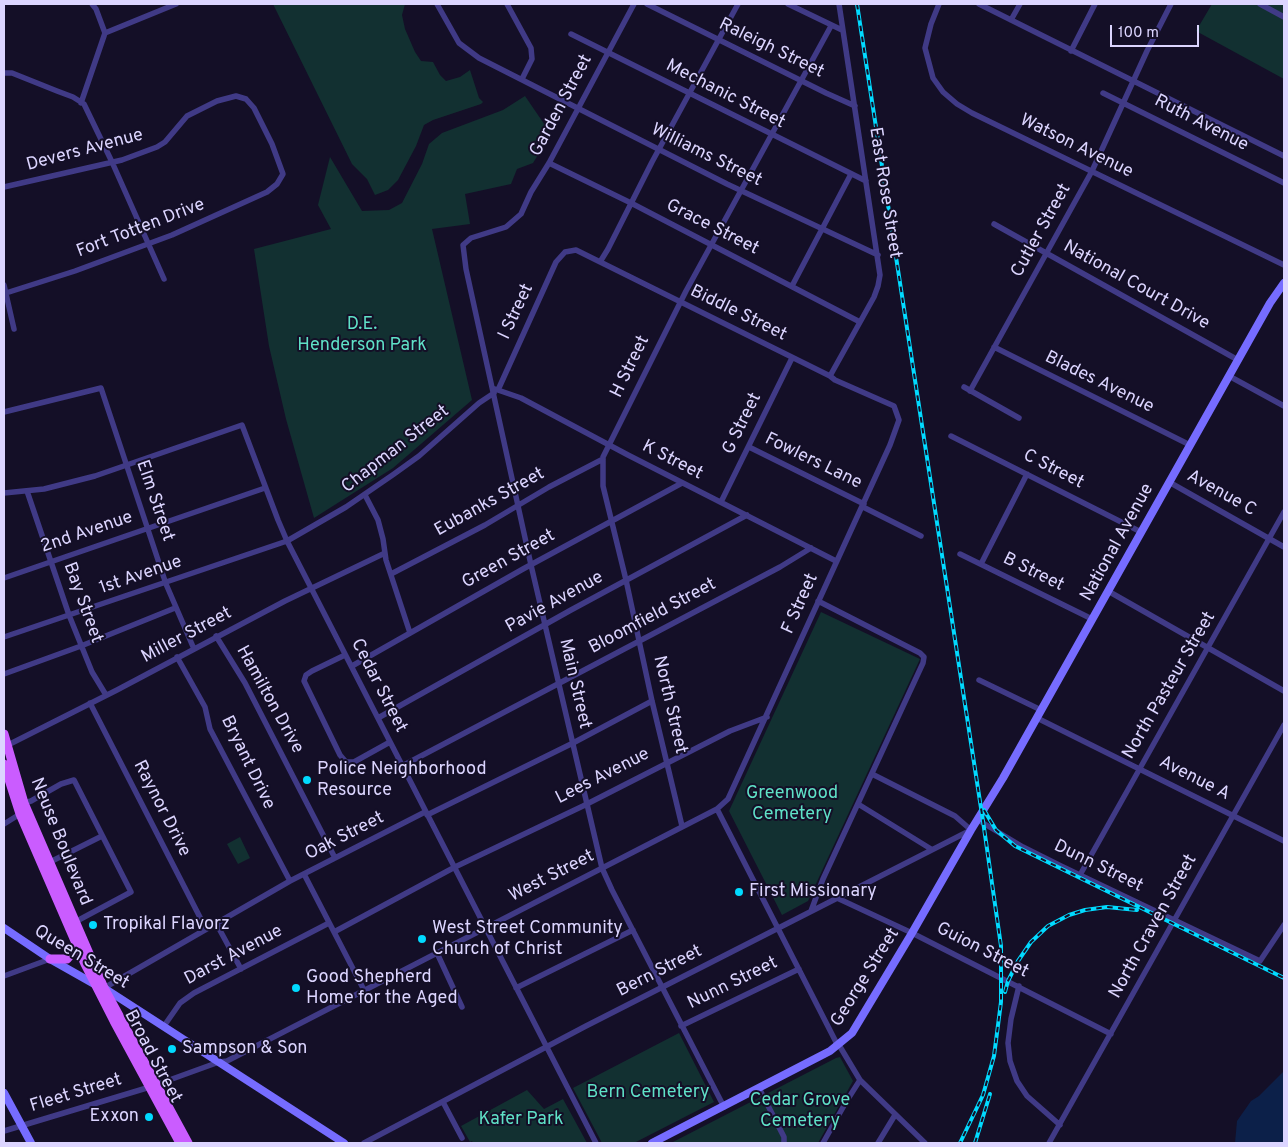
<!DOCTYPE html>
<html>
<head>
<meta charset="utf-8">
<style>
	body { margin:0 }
	#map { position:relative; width:1288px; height:1147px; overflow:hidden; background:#140f27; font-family:Overpass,sans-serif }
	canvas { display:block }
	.frame { position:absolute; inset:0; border:5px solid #dcd5ff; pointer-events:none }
	.scale { position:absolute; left:1110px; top:25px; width:89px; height:22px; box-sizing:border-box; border:2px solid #dcd5ff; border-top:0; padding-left:6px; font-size:15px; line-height:18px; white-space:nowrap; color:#dcd5ff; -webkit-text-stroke:4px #140f27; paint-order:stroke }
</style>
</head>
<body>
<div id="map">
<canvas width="1288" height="1147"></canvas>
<div class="frame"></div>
<div class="scale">100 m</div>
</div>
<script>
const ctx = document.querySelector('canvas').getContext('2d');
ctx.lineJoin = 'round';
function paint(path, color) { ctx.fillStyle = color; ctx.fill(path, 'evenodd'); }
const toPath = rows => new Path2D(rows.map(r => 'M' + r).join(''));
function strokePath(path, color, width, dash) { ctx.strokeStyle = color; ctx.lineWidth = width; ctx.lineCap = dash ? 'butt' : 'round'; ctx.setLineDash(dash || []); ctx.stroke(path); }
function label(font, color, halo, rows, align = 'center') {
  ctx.font = font + ' Overpass,sans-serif'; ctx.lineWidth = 4; ctx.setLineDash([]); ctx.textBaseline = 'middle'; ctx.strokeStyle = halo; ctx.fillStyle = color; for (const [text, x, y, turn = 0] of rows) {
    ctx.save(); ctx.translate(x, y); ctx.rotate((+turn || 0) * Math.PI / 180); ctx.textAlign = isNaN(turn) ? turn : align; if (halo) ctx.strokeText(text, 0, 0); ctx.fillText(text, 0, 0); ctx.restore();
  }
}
paint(toPath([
	[273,4,405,4,402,15,405,29,415,52,421,61,433,62,440,75,446,81,460,77,470,70,479,98,483,102,481,104,433,120,424,125,416,146,398,180,388,190,375,195,367,179,352,164],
	[1212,4,1284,4,1284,79,1196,31],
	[525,96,551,134,533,163,517,169,511,184,465,194,470,224,432,229,472,400,393,468,314,518,286,419,269,346,254,249,331,229,318,205,330,157,362,211,389,210,402,203,422,164,429,144,442,133,503,110],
	[821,612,920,659,808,901,782,915,729,811],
	[240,837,250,858,238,864,227,844],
	[679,1033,714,1102,634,1143,602,1143,573,1088],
	[840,1057,853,1081,818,1143,671,1143,836,1058],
	[527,1090,544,1109,563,1099,587,1143,473,1143,472,1141,470,1142,461,1126]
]), '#123031');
paint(toPath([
	[1284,1071,1284,1143,1235,1143,1237,1121,1251,1101,1259,1096]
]), '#0c2049');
strokePath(toPath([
	[92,4,96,9,105,33],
	[437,4,459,43,479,58,727,184,878,255],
	[507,4,531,48,532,59,522,79],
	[634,4,549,163,531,192,521,214,506,227,471,238,463,245,466,269,531,565,602,868,612,890,724,1107],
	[647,4,826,93,855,106],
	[788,4,842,30],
	[939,4,931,24,925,48,933,78,943,92,957,104,972,113,1284,265],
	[979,4,1284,156],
	[1260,4,1284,17],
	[1011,20,1020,4],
	[571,34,866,181],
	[1071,51,1095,4],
	[4,73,12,73,57,91,73,97,84,104,112,162,164,279],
	[1103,93,1284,183],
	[81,103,105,33,176,4],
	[549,163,631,203,860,322],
	[4,187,122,160,157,147,165,142,187,116,217,101,236,96,246,99,254,108,272,144,283,174,277,184,267,192,172,235,75,271,6,293],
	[994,224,1238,360],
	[600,262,608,249,652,162,738,4],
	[4,285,14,329],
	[792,286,851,174],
	[994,347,1190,445],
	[830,376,874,297,878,286,880,275,839,4],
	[1229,376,1284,406],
	[964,387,1019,418],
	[495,389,521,398,628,455,836,561],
	[970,391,1092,171,1147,51,1171,4],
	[4,412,101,388,166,584,194,649],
	[951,436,1141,532],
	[749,447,864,504],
	[1169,482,1284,547],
	[27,491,69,615,92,672,106,695],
	[4,493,44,489,95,476,242,425,278,520,287,541,596,1143],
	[365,495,378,520,383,539,386,560,410,633],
	[721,502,792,358],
	[863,507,921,536],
	[960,554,1092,619],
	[981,564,1027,474],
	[391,574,485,525,549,487,603,459],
	[4,578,265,488],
	[1108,591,1284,691],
	[216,636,245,683,335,858],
	[4,637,287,541,346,507,394,474,419,456,479,403,494,393],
	[345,655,312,671,306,675,304,681,340,755,346,762,354,762,390,742],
	[177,657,205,707,210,729,290,881],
	[352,666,523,569,682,483],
	[4,674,81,646,175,608],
	[979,680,1041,710],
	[90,703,206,929],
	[378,718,571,610,747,515],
	[1037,718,1284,841],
	[6,746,117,690,285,601,385,553],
	[402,766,780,567,811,548],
	[24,803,31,801,61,784,74,780,131,892,75,922],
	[858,804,931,849],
	[717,809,838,1046],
	[427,815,573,743,652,701],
	[978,820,1023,847,1061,866,1260,961,1284,925],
	[4,824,20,814],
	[682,826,652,701,626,580,603,486,603,457,686,291,831,26],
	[48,863,102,836],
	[304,874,364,990],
	[1080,875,1284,512],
	[837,898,912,933,1111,1034],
	[811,911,823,879,923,663,924,657,920,653,818,601],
	[216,923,241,969],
	[334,932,455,867,583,806,730,731,767,717],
	[437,953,462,1007],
	[4,976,50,959],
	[1019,986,1011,1019,1008,1043,1010,1061,1017,1081,1027,1096,1060,1125],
	[104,988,290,881,425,812],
	[516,988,633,930],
	[164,1026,180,1003,194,993,329,923],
	[681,1026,799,969],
	[839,1045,860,1080,925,1143],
	[759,1088,784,1137,784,1143],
	[443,1102,462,1138],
	[4,1131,150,1087,219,1062,227,1061,717,809,728,799,890,445,899,420,894,406,835,380,830,376,576,250,565,252,556,262,498,390],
	[364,1143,586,1026,971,830,955,816,872,774],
	[823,1143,846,1102,860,1080],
	[878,1143,895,1115],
	[1049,1143,1284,725]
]), '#403a86', 5.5);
strokePath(toPath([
	[4,928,50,959,96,985,104,988,344,1143],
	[4,1093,31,1143],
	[652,1143,830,1051,852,1033,912,933,971,830,1003,778,1270,303,1284,283]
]), '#766cff', 8);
strokePath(toPath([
	[4,734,24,803,104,988,188,1143],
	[4,764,20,814,85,964,114,1021,180,1143],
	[50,959,67,959,74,951,76,942]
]), '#ca5cff', 9);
const rail = toPath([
	[857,4,983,821,1001,946,1001,1002,994,1056,983,1095,960,1143],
	[984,810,996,830,1015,846,1284,978],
	[1005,992,1008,981,1018,961,1031,942,1048,926,1069,915,1085,910,1107,907,1137,910],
	[975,1143,990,1094]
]);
strokePath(rail, '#01daff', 4);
strokePath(rail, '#140f27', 2, [5.5]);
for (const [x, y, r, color] of [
	[307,780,5,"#01daff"],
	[739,892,5,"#01daff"],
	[93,925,5,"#01daff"],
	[422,939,5,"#01daff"],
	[296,988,5,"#01daff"],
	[172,1049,5,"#01daff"],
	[149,1117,5,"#01daff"]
]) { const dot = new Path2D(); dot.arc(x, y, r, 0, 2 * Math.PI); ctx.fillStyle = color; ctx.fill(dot); strokePath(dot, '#140f27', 2); }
label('18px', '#dcd5ff', '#140f27', [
	["Raleigh Street",771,49,26],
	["Mechanic Street",725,95,27],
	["Garden Street",562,106,-62],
	["Ruth Avenue",1201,124,27],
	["Watson Avenue",1076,147,26],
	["Devers Avenue",85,151,-15],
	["Williams Street",706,156,26],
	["East Rose Street",884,193,81],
	["Grace Street",712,228,27],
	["Fort Totten Drive",141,229,-21],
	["Cutler Street",1042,231,-61],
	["National Court Drive",1136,286,29],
	["I Street",517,312,-65],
	["Biddle Street",738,314,26],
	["H Street",631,367,-64],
	["Blades Avenue",1099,383,26],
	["G Street",743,424,-64],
	["Chapman Street",396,450,-38],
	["K Street",672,461,27],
	["Fowlers Lane",813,462,26],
	["C Street",1053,470,27],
	["Avenue C",1221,494,29],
	["Elm Street",154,501,71],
	["Eubanks Street",490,503,-29],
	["2nd Avenue",87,533,-19],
	["National Avenue",1118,543,-61],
	["Green Street",509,560,-29],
	["B Street",1033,573,26],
	["1st Avenue",141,576,-19],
	["Bay Street",82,603,70],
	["Pavie Avenue",555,603,-29],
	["F Street",801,604,-66],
	["Bloomfield Street",653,617,-28],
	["Miller Street",187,636,-28],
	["Main Street",574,684,77],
	["Cedar Street",378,686,63],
	["North Pasteur Street",1170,686,-60],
	["Hamilton Drive",269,700,61],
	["North Street",669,705,77],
	["Bryant Drive",247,763,64],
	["Lees Avenue",603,777,-27],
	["Avenue A",1194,779,27],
	["Raynor Drive",161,809,63],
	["Oak Street",345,837,-27],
	["Neuse Boulevard",60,842,68],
	["Dunn Street",1098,867,26],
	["West Street",552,877,-27],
	["North Craven Street",1154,927,-61],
	["Guion Street",982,951,27],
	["Darst Avenue",234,956,-28],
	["Queen Street",81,958,31],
	["Bern Street",660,972,-27],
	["George Street",866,978,-58],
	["Nunn Street",733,984,-26],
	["Broad Street",152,1057,62],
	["Fleet Street",76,1094,-17]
]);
label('18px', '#5fe1c7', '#140f27', [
	["D.E.",362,325],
	["Henderson Park",362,346],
	["Greenwood",792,794],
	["Cemetery",792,815],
	["Bern Cemetery",648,1093],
	["Cedar Grove",800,1101],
	["Cemetery",800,1122],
	["Kafer Park",521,1120]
]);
label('18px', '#dcd5ff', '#140f27', [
	["Police Neighborhood",317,770],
	["Resource",317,791],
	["First Missionary",749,892],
	["Tropikal Flavorz",103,925],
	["West Street Community",432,929],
	["Church of Christ",432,950],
	["Good Shepherd",306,978],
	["Home for the Aged",306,999],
	["Sampson & Son",182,1049],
	["Exxon",139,1117,"right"]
], 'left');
</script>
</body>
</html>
